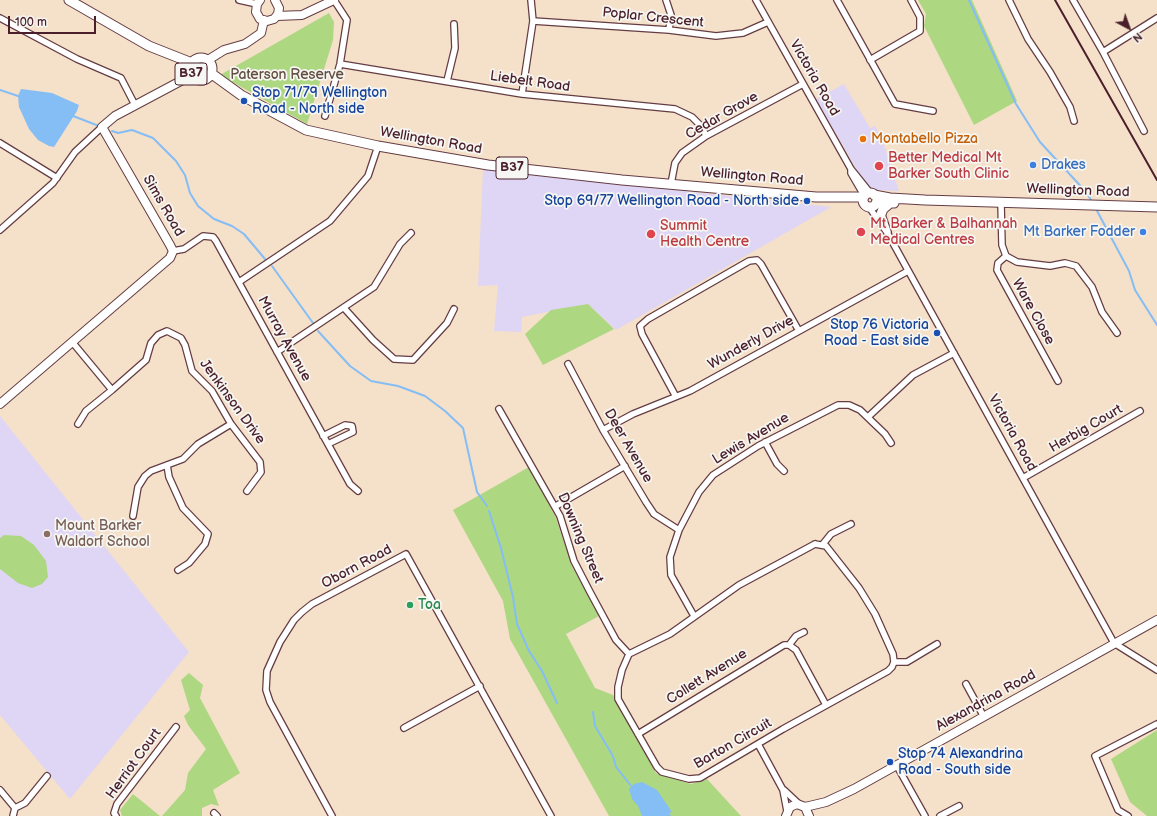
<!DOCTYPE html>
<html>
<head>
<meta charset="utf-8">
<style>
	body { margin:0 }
	#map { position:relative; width:1157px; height:816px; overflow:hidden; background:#f5e0c9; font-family:"Balsamiq Sans",sans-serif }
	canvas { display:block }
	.north { position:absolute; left:1109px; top:8px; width:40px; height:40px; -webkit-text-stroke:3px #f6f6f2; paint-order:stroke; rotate:139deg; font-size:11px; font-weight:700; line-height:16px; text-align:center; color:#4a1f2b }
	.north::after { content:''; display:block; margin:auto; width:14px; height:18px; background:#4a1f2b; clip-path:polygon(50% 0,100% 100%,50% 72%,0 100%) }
	.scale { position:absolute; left:8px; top:16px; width:88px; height:18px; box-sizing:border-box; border:2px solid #4a1f2b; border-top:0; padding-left:5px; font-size:12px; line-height:14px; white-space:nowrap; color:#4a1f2b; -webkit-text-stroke:3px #f6f6f2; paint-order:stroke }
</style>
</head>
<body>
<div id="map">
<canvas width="1157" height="816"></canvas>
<div class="north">N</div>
<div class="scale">100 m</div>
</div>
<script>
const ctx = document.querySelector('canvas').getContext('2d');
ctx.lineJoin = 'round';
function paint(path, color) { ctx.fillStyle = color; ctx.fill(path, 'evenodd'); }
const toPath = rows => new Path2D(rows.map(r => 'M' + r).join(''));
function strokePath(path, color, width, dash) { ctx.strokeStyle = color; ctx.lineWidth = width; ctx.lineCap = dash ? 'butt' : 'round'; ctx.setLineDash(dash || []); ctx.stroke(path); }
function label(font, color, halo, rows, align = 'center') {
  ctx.font = font + ' "Balsamiq Sans",sans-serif'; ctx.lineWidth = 3.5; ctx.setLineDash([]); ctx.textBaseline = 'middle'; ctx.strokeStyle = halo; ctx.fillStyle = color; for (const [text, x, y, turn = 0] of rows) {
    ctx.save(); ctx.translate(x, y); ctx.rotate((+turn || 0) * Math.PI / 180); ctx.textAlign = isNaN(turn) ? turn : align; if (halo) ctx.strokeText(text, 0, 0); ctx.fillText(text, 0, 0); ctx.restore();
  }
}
paint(toPath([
	[844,84,870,128,875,126,882,139,899,191,877,190,870,188,861,177,816,99],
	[483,169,831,207,616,330,588,304,522,317,521,332,494,331,498,285,478,286],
	[0,416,189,652,70,799,0,715]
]), '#dfd5f5');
paint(toPath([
	[918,0,972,0,1017,101,974,125,924,26,926,14],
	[329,13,334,22,333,40,307,124,220,75],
	[588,304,614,329,543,365,525,334,551,310],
	[529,467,556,518,571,564,599,616,566,634,595,688,613,695,656,773,691,784,707,779,741,816,609,816,510,639,503,601,453,510],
	[4,535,21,536,34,545,46,561,48,577,42,584,32,588,18,583,0,569,0,538],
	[189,673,203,685,200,698,240,773,213,790,219,806,211,804,202,808,202,816,162,816,185,790,188,773,206,749,188,725,184,716,190,710,181,680],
	[1157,730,1157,816,1147,816,1130,802,1111,759],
	[133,794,160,816,122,816,120,810]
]), '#aed782');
paint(toPath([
	[21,89,52,93,79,105,77,111,54,147,49,146,38,140,29,129,19,107,18,96],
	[642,782,657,790,672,812,669,813,671,816,642,816,638,806,632,799,629,789,634,784]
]), '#85bdf5');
strokePath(toPath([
	[969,0,1016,104,1040,142,1087,193,1092,202],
	[0,90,18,96],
	[73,116,99,126],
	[112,131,118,133,132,130,153,138,176,161,185,175,190,193,198,206,214,219,232,226,244,234,265,259],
	[1095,207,1129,271,1135,290,1157,325],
	[272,266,313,323],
	[318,331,350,366,371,381,398,386,425,396,445,411,463,428,477,492,487,506],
	[489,511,501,548,513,597,517,624,529,651,542,671,557,703],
	[593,712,595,726,613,756,616,767,632,787]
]), '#85bdf5', 2);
const street = toPath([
	[239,0,257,4],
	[666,0,671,15,669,30],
	[756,0,851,169,871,194],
	[837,0,895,104,933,111],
	[1009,0,1028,39,1050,72,1070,107,1074,121],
	[1073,0,1103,52,1144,131],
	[0,18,77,59,121,78,135,105],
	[533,21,669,30,716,36,743,33,768,22],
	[1103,52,1157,18],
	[870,60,920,31,920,17,911,0],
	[340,64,522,94,675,109,692,117,702,127,706,136],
	[447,81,455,48,454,24],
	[522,94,533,21,531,0],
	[325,116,340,64,347,20,334,0],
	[0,143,57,178],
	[851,169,851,173,865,197],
	[671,184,675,163,682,153,706,136,803,84],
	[1001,203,1002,245,1006,256,1017,262,1050,266,1065,263,1076,266,1092,287,1102,312,1117,333],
	[869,207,888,234,1114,643,1157,670],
	[881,212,888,232],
	[0,230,53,183,75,152,102,127],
	[173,251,184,249,203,236,213,237,216,241,350,484,358,491],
	[1006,256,998,263,997,270,1058,381],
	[239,282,330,221,368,176,378,146],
	[344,308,373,340,394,359,413,360,447,323,454,309],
	[73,343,112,390,146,360,151,343,158,335,167,331,181,338,185,345,192,371,212,391,231,424,260,462,261,472,247,491],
	[277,352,374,287,400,244,411,233],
	[568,364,603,430,646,502,654,514,679,530],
	[675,395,642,334,640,326,648,319,749,261,757,260,761,264,799,331],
	[499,409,560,516,574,561,590,592,616,640,629,654],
	[868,417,913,375,954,353],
	[78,424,86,411,112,390],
	[603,430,633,414,690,391,908,271],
	[323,436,345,425,352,426,353,432,328,444],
	[765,442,777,464,784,471],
	[167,465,169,477,183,508,208,534,205,544,189,563,178,570],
	[1023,478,1140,411],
	[556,506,625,466],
	[133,516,138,487,145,476,151,471,183,459,198,444,231,424],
	[815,544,826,546,859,588,875,614,893,654,894,662,892,667,888,671,783,729,700,778,689,779,662,772,657,767,618,699,618,687,622,670,629,654,670,634,739,585,815,544],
	[823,544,831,534,851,524],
	[694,616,671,575,670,557,679,530,699,492,713,475,758,446,838,405,849,405,860,410,885,434,891,443],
	[789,645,796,636,804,632],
	[894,662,907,662,937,644],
	[966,684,984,717],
	[404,728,480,686],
	[638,734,784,645,789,645,796,650,826,705],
	[758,744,783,790,787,811],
	[897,766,925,816],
	[0,790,15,808,13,816],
	[784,790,800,805],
	[15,808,25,803,47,776],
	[214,813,217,816],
	[116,816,114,813,117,804,176,727],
	[332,816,270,702,266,690,267,671,280,642,294,620,302,612,312,604,406,554,551,816],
	[940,816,959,806],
	[1128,816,1118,810,1095,756,1157,724]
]);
const secondary = toPath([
	[260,0,257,4,256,12,260,19,267,21,274,19,278,14,279,8,275,0],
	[277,16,302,15,334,0],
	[208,60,224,50,245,44,261,33,264,20],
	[0,404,170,258,173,251,170,245,102,127,115,116,192,75],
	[805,807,826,802,854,789,1157,620],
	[786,816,790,807,797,804,805,807,809,816]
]);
const primary = toPath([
	[69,0,149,46,192,63],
	'190 69a11 11 0 1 1 22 0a11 11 0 1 1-22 0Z',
	[212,74,241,95,306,130,378,146,488,165,622,180,816,197,864,197],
	'863 200a7 7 0 1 1 14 0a7 7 0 1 1-14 0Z',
	[874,195,890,198,925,200,1157,207],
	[876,203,894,203],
	[881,214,883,209,890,203]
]);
strokePath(street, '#643c43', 8);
strokePath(secondary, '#643c43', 10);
strokePath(primary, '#643c43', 11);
strokePath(street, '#fff', 5.5);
strokePath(secondary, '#fff', 8);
strokePath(primary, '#fff', 9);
strokePath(toPath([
	[1055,0,1157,180]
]), '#4a1f2b', 2);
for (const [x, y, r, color] of [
	[244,101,4,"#1a4fb4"],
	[863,139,4,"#e8710a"],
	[1033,165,4,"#3f7fe0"],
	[879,166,5,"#e0444e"],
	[807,201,4,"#1a4fb4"],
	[861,232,5,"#e0444e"],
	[1143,232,4,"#3f7fe0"],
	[651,234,5,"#e0444e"],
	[937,333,4,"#1a4fb4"],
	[47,534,4,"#8d6e63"],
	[410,605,4,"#2e9e5b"],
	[890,762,4,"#1a4fb4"]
]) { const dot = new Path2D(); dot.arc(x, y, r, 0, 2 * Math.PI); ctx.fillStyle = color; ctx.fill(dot); strokePath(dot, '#f6f6f2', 1.5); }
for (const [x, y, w] of [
	[191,74,32],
	[512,168,32]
]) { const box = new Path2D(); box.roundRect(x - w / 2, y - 11, w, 22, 3); ctx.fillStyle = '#f6f6f2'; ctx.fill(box); strokePath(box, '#4a1f2b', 1); }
label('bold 13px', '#4a1f2b', null, [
	["B37",191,74],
	["B37",512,168]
]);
label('14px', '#4a1f2b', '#f6f6f2', [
	["Poplar Crescent",653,18,6],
	["Victoria Road",814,78,60],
	["Liebelt Road",530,82,8],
	["Cedar Grove",722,116,-30],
	["Wellington Road",431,141,10],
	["Wellington Road",752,177,5],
	["Wellington Road",1078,191,2],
	["Sims Road",163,206,60],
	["Ware Close",1033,312,61],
	["Murray Avenue",284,339,61],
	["Wunderly Drive",751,343,-29],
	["Jenkinson Drive",232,402,54],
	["Herbig Court",1086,429,-30],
	["Victoria Road",1012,433,61],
	["Lewis Avenue",751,439,-31],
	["Deer Avenue",628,446,60],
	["Downing Street",580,538,67],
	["Oborn Road",357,567,-28],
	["Collett Avenue",707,677,-32],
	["Alexandrina Road",986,701,-29],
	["Barton Circuit",733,744,-30],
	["Herriot Court",134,764,-54]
]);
label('14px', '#634d41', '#f6f6f2', [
	["Paterson Reserve",287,75]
]);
label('14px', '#164399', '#f6f6f2', [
	["Stop 71/79 Wellington",252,93],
	["Road - North side",252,109],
	["Stop 69/77 Wellington Road - North side",799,201,"right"],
	["Stop 76 Victoria",929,325,"right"],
	["Road - East side",929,341,"right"],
	["Stop 74 Alexandrina",898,754],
	["Road - South side",898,770]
], 'left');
label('14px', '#c56008', '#f6f6f2', [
	["Montabello Pizza",871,139]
], 'left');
label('14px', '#be3a42', '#f6f6f2', [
	["Better Medical Mt",888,158],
	["Barker South Clinic",888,174],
	["Mt Barker & Balhannah",870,224],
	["Medical Centres",870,240],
	["Summit",660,226],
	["Health Centre",660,242]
], 'left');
label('14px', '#366cbe', '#f6f6f2', [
	["Drakes",1041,165],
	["Mt Barker Fodder",1135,232,"right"]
], 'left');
label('14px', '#785e54', '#f6f6f2', [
	["Mount Barker",55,526],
	["Waldorf School",55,542]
], 'left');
label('14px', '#27864d', '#f6f6f2', [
	["Toa",418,605]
], 'left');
</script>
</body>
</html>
